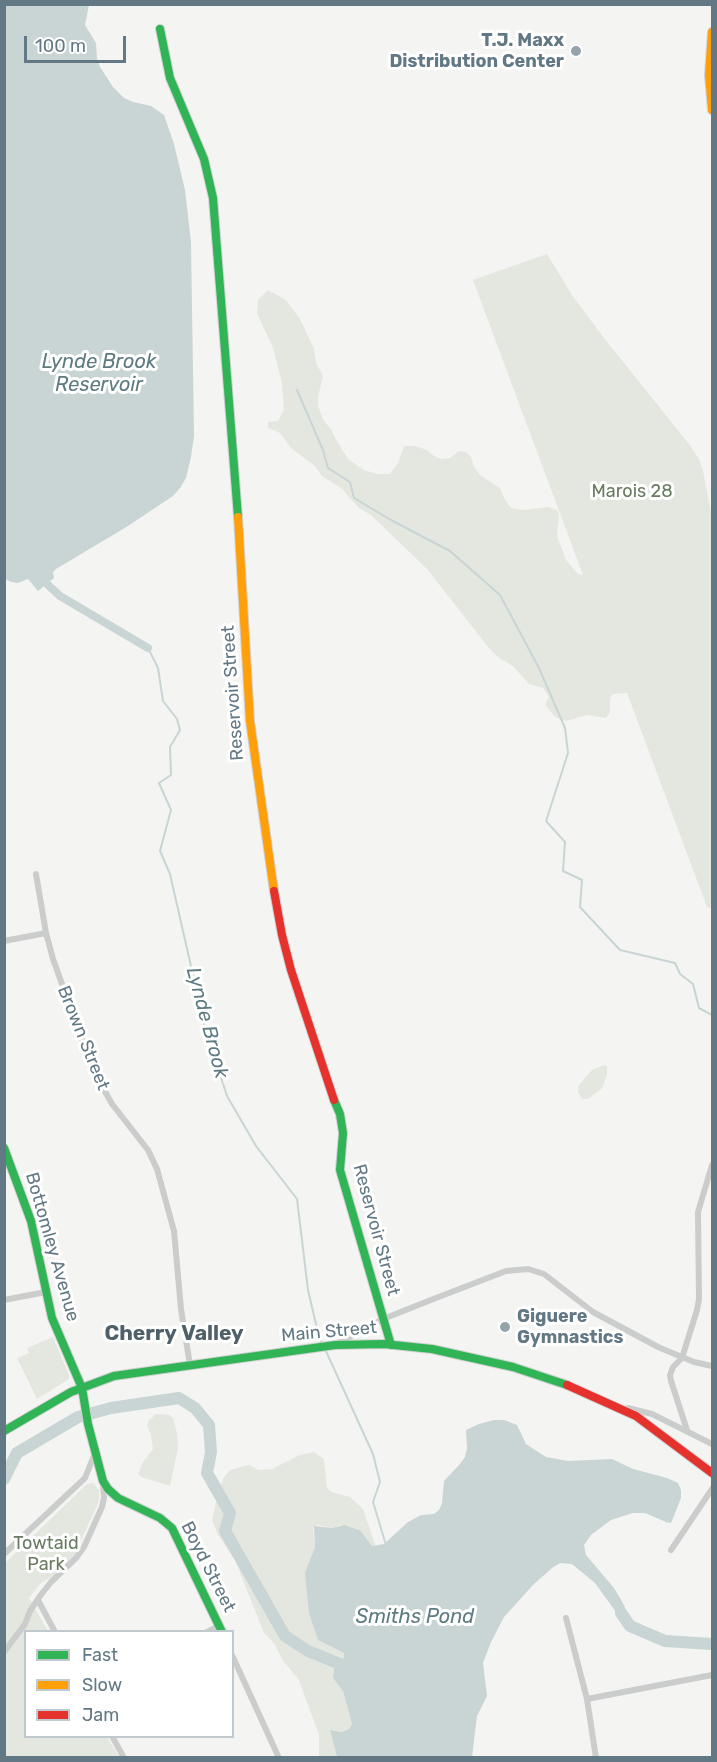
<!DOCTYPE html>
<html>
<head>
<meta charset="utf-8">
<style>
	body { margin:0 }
	#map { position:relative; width:717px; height:1762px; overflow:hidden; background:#f4f4f2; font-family:Rubik,sans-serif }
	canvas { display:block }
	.frame { position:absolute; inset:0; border:6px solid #627884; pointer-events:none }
	.legend { position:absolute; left:24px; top:1630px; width:210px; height:108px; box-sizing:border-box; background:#fff; border:2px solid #c0c9ce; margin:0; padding:8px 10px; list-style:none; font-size:18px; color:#627884 }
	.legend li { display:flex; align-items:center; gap:12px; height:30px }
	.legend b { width:30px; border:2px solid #c0c9ce }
	.scale { position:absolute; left:24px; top:36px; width:102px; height:27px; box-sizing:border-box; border:3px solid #627884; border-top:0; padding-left:8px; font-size:18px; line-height:21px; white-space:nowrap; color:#627884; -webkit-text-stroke:4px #fff; paint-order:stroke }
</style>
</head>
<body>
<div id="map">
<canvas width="717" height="1762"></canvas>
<div class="frame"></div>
<ul class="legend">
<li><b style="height:8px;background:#30b455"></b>Fast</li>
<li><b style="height:8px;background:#ff9f0a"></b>Slow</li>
<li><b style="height:8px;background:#e5322d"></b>Jam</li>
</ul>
<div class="scale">100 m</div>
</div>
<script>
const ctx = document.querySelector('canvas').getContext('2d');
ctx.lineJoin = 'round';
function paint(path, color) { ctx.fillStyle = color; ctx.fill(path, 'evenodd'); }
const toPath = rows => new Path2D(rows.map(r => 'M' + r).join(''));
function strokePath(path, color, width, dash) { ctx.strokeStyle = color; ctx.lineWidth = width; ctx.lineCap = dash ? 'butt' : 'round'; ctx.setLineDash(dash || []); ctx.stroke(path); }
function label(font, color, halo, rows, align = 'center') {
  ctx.font = font + ' Rubik,sans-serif'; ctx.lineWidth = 6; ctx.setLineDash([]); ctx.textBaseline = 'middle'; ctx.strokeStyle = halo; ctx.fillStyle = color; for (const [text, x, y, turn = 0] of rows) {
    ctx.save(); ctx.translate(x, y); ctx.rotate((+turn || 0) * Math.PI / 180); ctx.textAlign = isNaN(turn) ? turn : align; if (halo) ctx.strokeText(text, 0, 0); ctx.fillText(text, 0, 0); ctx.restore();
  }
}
paint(toPath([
	[547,254,572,295,604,338,689,444,699,459,703,471,712,518,712,908,707,907,627,693,613,694,610,698,610,712,606,718,587,715,566,721,555,717,546,706,546,702,549,697,543,688,529,684,513,666,499,658,489,648,427,569,371,515,359,508,342,489,322,476,315,466,291,448,280,433,268,428,268,422,278,421,284,410,282,383,273,348,257,313,258,300,268,290,286,300,300,319,314,349,316,363,323,376,318,397,318,406,324,421,331,429,335,438,348,459,364,470,377,474,390,474,398,463,404,446,415,446,427,450,434,456,441,459,450,458,459,451,466,452,471,457,474,467,480,475,500,488,504,498,511,508,524,510,548,507,557,510,559,514,557,536,566,560,578,574,583,575,473,280],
	[604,1065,607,1066,607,1075,602,1088,588,1099,582,1099,578,1092,579,1085,592,1070],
	[53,1337,69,1375,69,1379,37,1399,17,1358,29,1353,27,1348],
	[156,1414,169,1415,173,1418,177,1433,178,1448,170,1486,141,1477,138,1474,143,1462,153,1449,151,1434,147,1426,149,1420],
	[314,1452,324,1459,327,1488,331,1492,350,1497,363,1509,376,1547,370,1545,360,1530,356,1528,340,1525,332,1528,316,1525,313,1528,315,1547,305,1573,318,1640,344,1653,344,1661,334,1667,333,1678,343,1691,352,1724,349,1729,342,1732,330,1730,337,1757,319,1757,319,1735,299,1680,283,1661,274,1643,264,1633,235,1560,218,1535,212,1520,218,1493,224,1477,230,1470,249,1465,259,1470,272,1469,300,1455],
	[93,1483,99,1490,99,1501,75,1554,60,1571,40,1584,29,1598,48,1631,26,1632,26,1736,107,1737,119,1757,5,1758,5,1563,87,1484]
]), '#e4e7e0');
paint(toPath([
	[4,5,89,5,85,25,96,43,97,59,100,67,113,87,124,98,133,102,151,106,164,115,174,144,185,190,191,242,194,436,191,457,186,478,180,488,173,496,128,526,56,569,53,572,54,578,38,591,28,579,18,583,11,582,5,579],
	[494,1420,504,1420,517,1425,526,1444,546,1457,568,1461,612,1459,633,1469,667,1478,678,1483,681,1490,681,1498,671,1523,666,1522,645,1513,633,1513,611,1520,591,1535,584,1545,586,1555,614,1588,624,1605,628,1617,633,1621,630,1626,626,1626,595,1583,572,1564,560,1563,552,1568,533,1585,504,1617,491,1642,483,1663,487,1696,477,1716,472,1757,337,1757,330,1730,342,1732,349,1729,352,1724,343,1691,333,1678,334,1668,344,1661,344,1653,318,1640,309,1613,305,1573,315,1547,314,1526,332,1528,344,1525,360,1530,372,1546,384,1544,408,1522,421,1515,434,1514,439,1510,442,1503,444,1481,460,1464,465,1457,467,1448,466,1430,479,1424]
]), '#c9d4d5');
strokePath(toPath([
	[297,390,323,450,328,468,350,482,354,498,391,520,450,551,500,595,539,668,565,728,568,753,546,821,565,842,563,871,582,880,580,907,620,950,675,963,680,974,693,984,699,1008,712,1015],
	[148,648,158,668,163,701,177,719,180,730,170,747,171,775,159,783,171,810,160,851,170,874,206,1032,227,1096,256,1146,297,1199,308,1290,319,1337,322,1344],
	[325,1349,373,1454,380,1482,373,1502,386,1545]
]), '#c9d4d5', 2);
strokePath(toPath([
	[47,584,60,596,148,648]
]), '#c9d4d5', 8);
strokePath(toPath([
	[4,1479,17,1453,78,1417,111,1408,179,1398,195,1408,209,1425,211,1452,207,1473,230,1513,225,1531,285,1636,308,1651,340,1664,357,1665],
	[621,1613,630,1626,665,1641,712,1644]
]), '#c9d4d5', 12);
const fast = toPath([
	[160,29,170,78,204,159,213,198,238,517],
	[334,1100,340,1114,343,1133,340,1170,391,1345],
	[4,1148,31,1221,52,1318,82,1388,88,1424,103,1481,108,1489,118,1498,160,1518,172,1528,222,1632],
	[4,1431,71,1392,114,1376,335,1345,384,1344,432,1349,513,1367,567,1385]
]);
const slow = toPath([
	[712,32,709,75,712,110],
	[238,517,250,721,274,891]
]);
const jam = toPath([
	[274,891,282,935,291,970,334,1100],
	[567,1385,636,1416,712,1473]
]);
strokePath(fast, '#d0d2d2', 10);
strokePath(slow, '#d0d2d2', 10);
strokePath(jam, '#d0d2d2', 10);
strokePath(toPath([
	[36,874,46,933,53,959,93,1070,112,1104,148,1150,157,1169,174,1231,181,1309,190,1365],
	[4,941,46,933],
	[4,1300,46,1292],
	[338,1343,383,1319,436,1298,506,1271,528,1269,544,1274,593,1312,658,1347,694,1362,712,1366],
	[628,1408,652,1414,712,1444],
	[687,1430,671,1381,670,1375,673,1367,682,1358,697,1310,699,1299,698,1212,712,1165],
	[671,1550,712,1489],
	[4,1554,85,1478,95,1453],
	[38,1600,55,1632],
	[566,1618,587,1699,596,1758],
	[207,1632,219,1626],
	[4,1652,25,1624,30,1611,40,1596,51,1582,76,1558,84,1547,102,1507,104,1498,103,1483],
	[232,1655,279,1758],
	[587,1699,712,1675],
	[112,1736,124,1758]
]), '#cbcdcd', 6);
strokePath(fast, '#30b455', 8);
strokePath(slow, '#ff9f0a', 8);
strokePath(jam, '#e5322d', 8);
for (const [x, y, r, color] of [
	[576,51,6,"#95a3aa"],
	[505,1327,6,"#95a3aa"]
]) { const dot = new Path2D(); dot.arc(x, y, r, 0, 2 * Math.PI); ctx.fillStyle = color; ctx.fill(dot); strokePath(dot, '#fff', 2); }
label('bold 18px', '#627884', '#fff', [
	["T.J. Maxx",564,41],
	["Distribution Center",564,62],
	["Giguere",517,1317,"left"],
	["Gymnastics",517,1338,"left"]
], 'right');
label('18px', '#697b61', '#fff', [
	["Marois 28",632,492],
	["Towtaid",46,1544],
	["Park",46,1565]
]);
label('18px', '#627884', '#fff', [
	["Reservoir Street",233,693,-94],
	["Brown Street",83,1038,68],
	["Reservoir Street",376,1230,75],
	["Bottomley Avenue",52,1247,74],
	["Main Street",329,1332,-5],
	["Boyd Street",208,1567,63]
]);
label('italic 20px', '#5e7b82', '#fff', [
	["Lynde Brook",99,362],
	["Reservoir",99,385],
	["Lynde Brook",207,1023,75],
	["Smiths Pond",415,1617]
]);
label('bold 21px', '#506069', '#fff', [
	["Cherry Valley",174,1334]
]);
</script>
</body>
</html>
